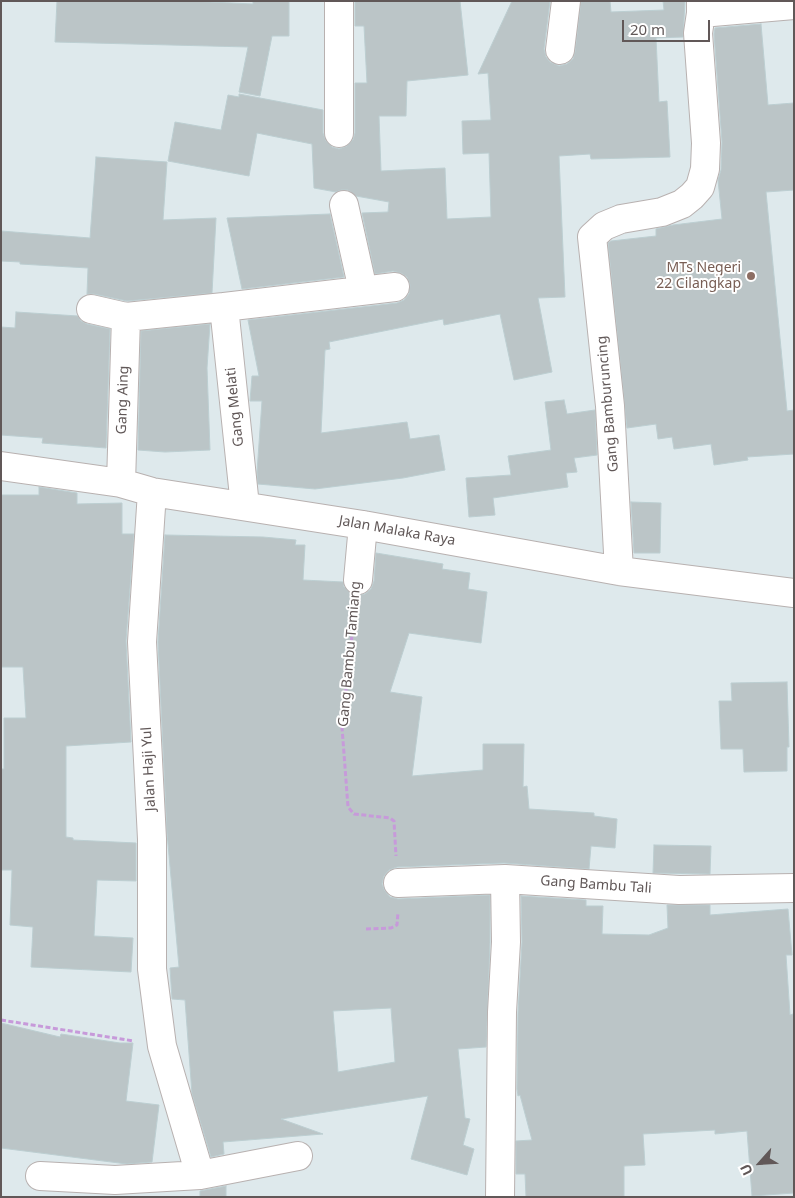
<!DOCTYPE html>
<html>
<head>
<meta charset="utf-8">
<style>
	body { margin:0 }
	#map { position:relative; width:795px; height:1198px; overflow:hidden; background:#dee9ec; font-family:"Noto Sans",sans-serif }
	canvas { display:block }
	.frame { position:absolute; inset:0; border:2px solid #615858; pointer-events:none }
	.north { position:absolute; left:735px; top:1138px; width:50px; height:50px; -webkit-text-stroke:4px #fff; paint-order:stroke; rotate:244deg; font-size:14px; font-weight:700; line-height:20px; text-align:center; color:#615858 }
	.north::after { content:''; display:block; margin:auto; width:18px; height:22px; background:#615858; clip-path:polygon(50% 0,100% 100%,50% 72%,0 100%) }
	.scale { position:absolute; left:622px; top:20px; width:88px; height:22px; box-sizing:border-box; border:2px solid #615858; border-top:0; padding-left:6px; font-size:15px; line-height:18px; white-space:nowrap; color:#615858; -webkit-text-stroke:4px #fff; paint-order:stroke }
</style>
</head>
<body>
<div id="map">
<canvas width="795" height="1198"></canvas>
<div class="frame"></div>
<div class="north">U</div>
<div class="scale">20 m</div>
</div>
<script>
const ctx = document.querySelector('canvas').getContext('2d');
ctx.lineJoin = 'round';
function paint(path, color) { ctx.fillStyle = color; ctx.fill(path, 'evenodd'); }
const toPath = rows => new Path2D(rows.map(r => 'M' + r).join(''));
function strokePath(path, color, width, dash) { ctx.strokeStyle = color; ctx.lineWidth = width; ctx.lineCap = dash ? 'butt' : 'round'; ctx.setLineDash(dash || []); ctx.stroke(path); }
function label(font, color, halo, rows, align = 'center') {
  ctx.font = font + ' "Noto Sans",sans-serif'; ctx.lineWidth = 4; ctx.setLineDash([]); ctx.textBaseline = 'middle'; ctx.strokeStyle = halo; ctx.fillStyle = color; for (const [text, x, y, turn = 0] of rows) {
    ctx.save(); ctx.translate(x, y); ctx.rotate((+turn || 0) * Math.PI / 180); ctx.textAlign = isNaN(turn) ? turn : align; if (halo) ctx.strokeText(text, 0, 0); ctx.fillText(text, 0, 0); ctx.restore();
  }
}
const building = toPath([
	[57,1,189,1,253,4,253,1,289,1,289,36,272,36,260,96,239,92,248,47,55,42,57,1],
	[355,1,460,1,468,75,407,81,406,116,379,116,381,171,445,168,447,219,491,217,489,153,463,154,462,121,491,120,488,73,478,74,512,1,550,1,544,49,546,57,550,62,559,66,567,64,573,59,575,52,581,1,610,1,611,12,664,10,663,1,685,1,683,37,656,38,659,102,667,101,670,157,591,159,590,154,559,156,565,297,538,298,552,372,514,380,500,314,444,325,443,319,329,342,330,349,325,350,321,433,407,422,410,439,439,435,445,470,403,478,315,489,258,484,257,472,262,401,250,401,252,376,259,376,248,320,397,303,404,300,409,294,410,285,407,277,401,273,393,271,375,274,362,213,388,212,389,202,356,196,348,190,341,190,336,192,314,188,312,144,257,133,249,176,168,161,175,122,221,130,228,95,239,97,239,94,323,110,323,133,326,141,332,147,339,149,347,146,353,140,355,133,355,83,367,83,364,26,355,26,355,1],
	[761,24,768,105,794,103,794,190,766,192,787,411,794,410,794,454,747,457,748,460,714,465,711,444,674,449,672,437,658,439,656,424,627,428,608,243,611,241,656,236,656,229,673,225,722,219,718,180,721,170,722,142,714,34,715,28,761,24],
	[96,157,167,162,163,220,216,218,212,293,127,301,94,294,87,294,88,268,20,264,20,262,1,261,1,231,90,238,96,157],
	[330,214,344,277,242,289,227,218,330,214],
	[16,312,78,316,81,321,87,324,110,329,106,448,42,443,43,438,1,435,1,327,15,328,16,312],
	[210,324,207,368,210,450,165,452,138,450,141,331,210,324],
	[564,400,567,414,595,410,597,455,574,458,577,472,566,473,568,487,493,498,495,515,469,517,466,478,511,475,508,456,551,450,545,402,564,400],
	[39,487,77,493,77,504,122,503,122,534,134,534,126,641,131,742,66,746,66,837,73,838,73,840,136,843,136,881,97,880,94,936,133,938,131,972,31,967,33,927,10,925,12,870,1,870,1,769,4,769,4,718,26,718,23,667,1,667,1,495,39,495,39,487],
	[631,502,661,503,660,553,634,553,631,502],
	[165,535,263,537,296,540,295,545,305,545,303,580,343,582,344,587,349,592,356,595,365,594,371,589,374,581,376,553,443,564,442,569,470,573,468,589,487,592,481,643,409,633,390,692,422,697,412,776,483,770,483,744,524,744,523,787,527,786,529,809,594,813,594,816,617,819,615,848,591,846,589,869,504,863,397,867,389,870,384,876,382,884,385,891,390,897,398,899,490,895,490,942,486,1047,458,1049,465,1118,470,1119,463,1145,474,1149,467,1175,411,1159,428,1096,281,1119,323,1134,223,1142,224,1154,211,1157,192,1094,185,1000,172,999,170,968,179,967,167,833,158,642,165,535],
	[391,1008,395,1062,338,1072,333,1011,391,1008],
	[787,682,789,747,787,747,787,771,744,772,743,749,721,749,719,701,732,701,731,683,787,682],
	[654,845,711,846,710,874,653,873,654,845],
	[521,896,586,900,586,906,603,906,602,934,649,935,668,928,667,905,710,905,710,915,788,909,792,955,786,955,790,1015,793,1014,794,1027,794,1193,752,1196,747,1131,715,1134,715,1130,643,1134,645,1165,624,1166,624,1197,526,1197,525,1174,516,1174,516,1141,532,1140,520,1095,518,1096,517,1089,518,1013,522,942,521,896],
	[1,1023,60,1037,61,1034,120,1043,133,1043,126,1101,159,1105,152,1162,127,1164,1,1148,1,1023],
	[226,1186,226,1197,200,1197,200,1191,226,1186]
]);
paint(building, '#bbc5c7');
strokePath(building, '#bcced1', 1);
const minor = toPath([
	[339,1,339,133],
	[701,1,701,13,794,5],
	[560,50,566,1],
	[344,205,363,290],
	[224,307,245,506],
	[91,309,126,317,224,307,395,287],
	[1,466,121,483,152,492,363,525,619,571,794,593],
	[121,483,126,317],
	[152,492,142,642,152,839,152,969,162,1046,200,1175],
	[619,571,610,406,592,237,604,226,621,219,662,212,682,204,692,196,700,187,705,169,706,143,698,33,701,13],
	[358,580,363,525],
	[398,883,505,879,679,890,794,888],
	[40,1176,115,1180,200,1175,298,1156],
	[500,1197,502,1012,506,942,505,879]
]);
strokePath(minor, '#b8b1b0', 30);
strokePath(toPath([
	[355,607,342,727,348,807,354,814,390,818,394,821,396,856],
	[366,929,391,928,397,925,398,912],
	[1,1020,134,1041]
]), '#c79ada', 3, [5, 2.5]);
strokePath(minor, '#fff', 28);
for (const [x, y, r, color] of [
	[751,276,5,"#8d6e63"]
]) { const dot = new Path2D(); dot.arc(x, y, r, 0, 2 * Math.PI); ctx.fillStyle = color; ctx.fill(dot); strokePath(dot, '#fff', 2); }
label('14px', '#785e54', '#fff', [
	["MTs Negeri",741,268],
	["22 Cilangkap",741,284]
], 'right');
label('14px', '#615858', '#fff', [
	["Gang Aing",123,400,-88],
	["Gang Bamburuncing",608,404,-95],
	["Gang Melati",235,407,-96],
	["Jalan Malaka Raya",397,531,10],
	["Gang Bambu Tamiang",350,654,-85],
	["Jalan Haji Yul",149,769,-93],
	["Gang Bambu Tali",596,885,4]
]);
</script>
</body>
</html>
